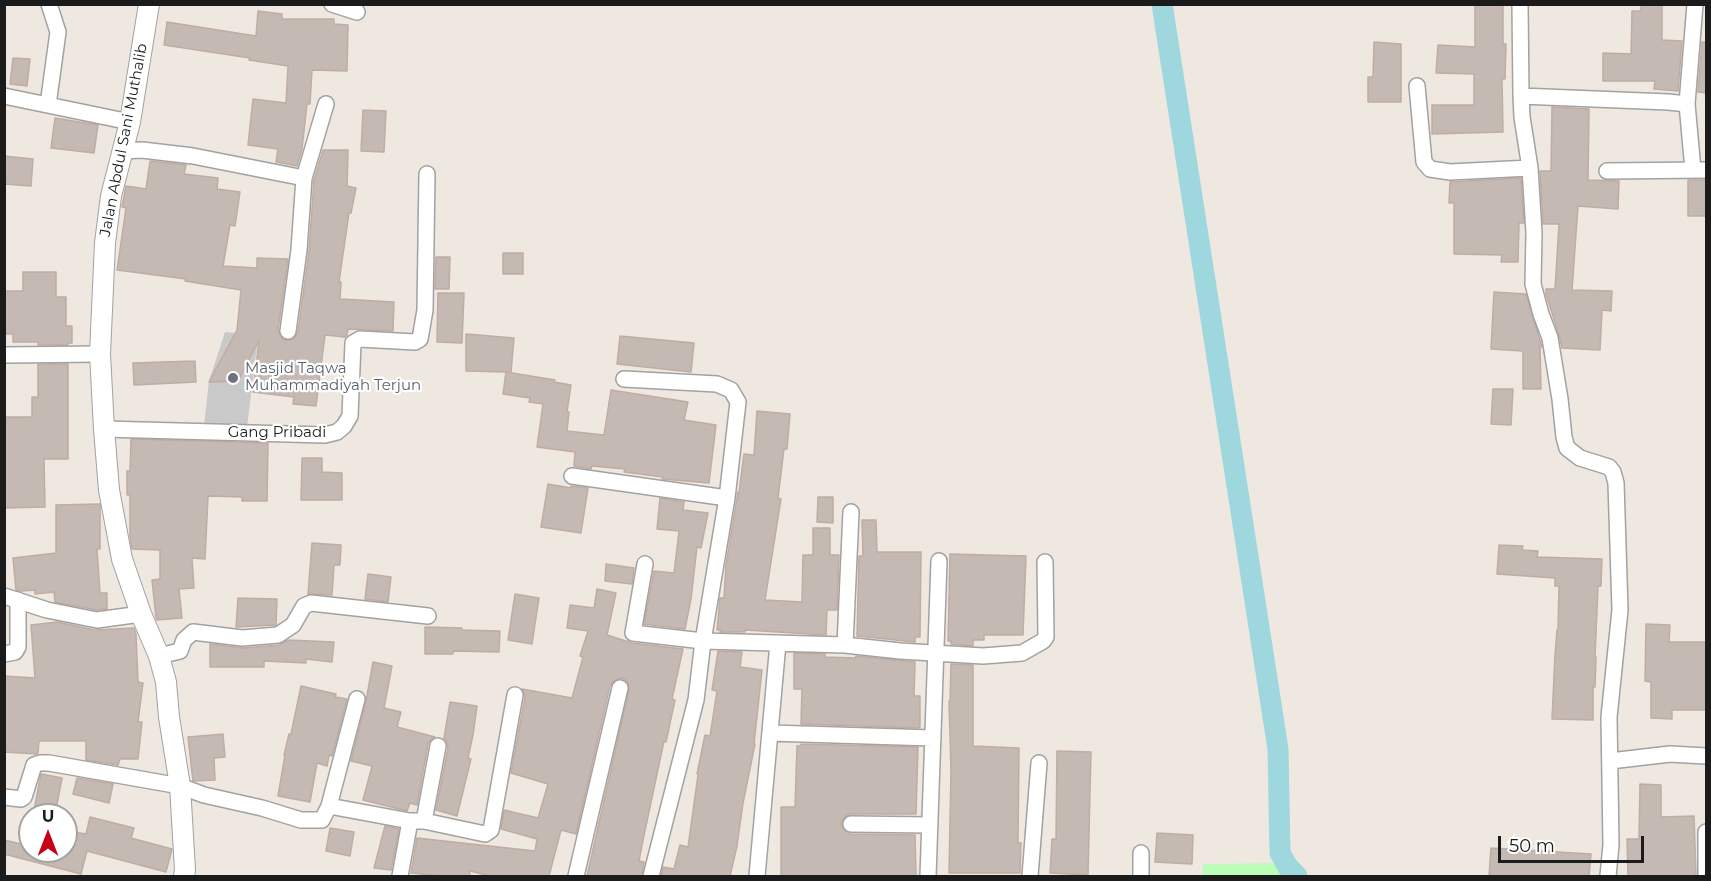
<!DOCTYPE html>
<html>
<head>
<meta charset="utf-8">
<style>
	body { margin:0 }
	#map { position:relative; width:1711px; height:881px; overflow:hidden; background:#eee8e0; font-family:Montserrat,sans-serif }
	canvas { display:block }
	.frame { position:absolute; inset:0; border:6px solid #1b1b1b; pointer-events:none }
	.north { position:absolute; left:18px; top:803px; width:60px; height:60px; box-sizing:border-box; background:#fff; border:2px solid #a4a4a4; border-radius:50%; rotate:0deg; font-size:16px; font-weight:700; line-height:24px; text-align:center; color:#1b1b1b }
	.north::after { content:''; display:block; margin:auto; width:21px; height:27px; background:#c70017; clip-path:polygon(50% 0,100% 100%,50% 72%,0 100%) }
	.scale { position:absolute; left:1498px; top:836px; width:146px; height:27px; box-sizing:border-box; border:3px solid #1b1b1b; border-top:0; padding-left:8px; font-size:18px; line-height:21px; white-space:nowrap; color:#1b1b1b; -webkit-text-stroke:4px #fff; paint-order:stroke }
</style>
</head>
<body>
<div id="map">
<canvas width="1711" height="881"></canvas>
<div class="frame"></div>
<div class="north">U</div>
<div class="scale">50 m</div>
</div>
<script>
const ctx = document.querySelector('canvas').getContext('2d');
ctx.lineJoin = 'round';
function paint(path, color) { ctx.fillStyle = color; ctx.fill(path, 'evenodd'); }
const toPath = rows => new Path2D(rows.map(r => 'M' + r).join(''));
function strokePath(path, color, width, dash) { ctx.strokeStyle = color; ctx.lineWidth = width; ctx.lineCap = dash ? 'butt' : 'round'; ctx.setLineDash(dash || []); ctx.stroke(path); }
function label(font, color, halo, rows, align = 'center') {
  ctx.font = font + ' Montserrat,sans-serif'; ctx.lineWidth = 4.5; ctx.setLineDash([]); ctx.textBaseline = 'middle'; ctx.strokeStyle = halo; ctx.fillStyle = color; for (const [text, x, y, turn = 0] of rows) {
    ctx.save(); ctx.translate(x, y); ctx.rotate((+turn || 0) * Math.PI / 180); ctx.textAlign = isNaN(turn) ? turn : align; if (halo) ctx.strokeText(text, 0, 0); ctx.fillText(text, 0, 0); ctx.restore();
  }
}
paint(toPath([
	[225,332,261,335,260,345,257,346,247,427,204,426,209,381]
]), '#c9c9c9');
paint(toPath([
	[1286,863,1297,876,1203,876,1203,864]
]), '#bbfcb9');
strokePath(toPath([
	[1162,4,1278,749,1280,853,1288,867,1297,876]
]), '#9ed7de', 21);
const building = toPath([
	[1475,4,1503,4,1503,44,1506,44,1505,79,1502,79,1503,132,1432,134,1432,105,1474,105,1474,74,1436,73,1438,45,1475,47,1475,4],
	[1641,4,1662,4,1662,40,1682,41,1678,91,1654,89,1655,81,1603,81,1603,53,1631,54,1632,11,1641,11,1641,4],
	[258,11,282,14,282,19,334,19,334,24,348,25,347,71,312,70,310,104,307,104,302,149,297,166,276,162,278,149,248,145,253,99,286,103,288,66,249,60,250,58,164,45,167,22,256,36,258,11],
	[1374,42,1401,44,1401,102,1368,102,1368,77,1373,77,1374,42],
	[1702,42,1707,42,1707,93,1698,92,1702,42],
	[13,58,30,59,27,86,10,84,13,58],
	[1552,107,1589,109,1588,180,1619,181,1618,209,1578,206,1572,290,1612,291,1611,311,1602,310,1600,350,1562,348,1559,335,1546,294,1546,289,1555,289,1559,224,1543,224,1540,171,1551,171,1552,107],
	[363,110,386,111,384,152,361,151,363,110],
	[55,118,98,125,94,153,51,148,55,118],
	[323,150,348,150,347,186,356,188,351,213,349,213,339,282,341,282,340,299,394,302,393,331,348,329,347,335,345,337,325,335,316,406,293,404,294,397,253,392,259,340,238,381,209,382,237,330,241,290,185,281,186,279,117,270,126,208,122,207,126,186,146,189,150,161,186,165,184,174,218,178,217,189,240,192,235,226,230,225,223,266,257,268,257,258,288,259,278,330,282,338,286,340,291,340,295,337,298,332,309,251,314,180,323,150],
	[4,156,33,159,31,186,4,184,4,156],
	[1521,178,1524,223,1519,223,1518,262,1501,262,1502,255,1454,254,1454,203,1449,203,1450,182,1521,178],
	[1688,180,1707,180,1707,216,1688,216,1688,180],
	[503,253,523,253,523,274,503,274,503,253],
	[436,257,450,257,449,289,435,289,436,257],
	[23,272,56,272,56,297,66,297,66,326,72,326,72,343,68,343,68,345,38,345,38,342,13,342,13,334,4,334,4,291,23,291,23,272],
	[1494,292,1526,294,1542,347,1540,347,1541,389,1523,389,1523,351,1491,349,1494,292],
	[438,293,464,293,462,343,437,342,438,293],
	[466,334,514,338,511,372,506,372,555,380,554,382,571,385,567,412,569,412,567,431,604,435,611,390,688,402,684,420,716,425,709,483,662,479,663,477,624,472,625,469,592,466,591,469,574,466,575,452,537,447,543,404,529,402,530,398,503,394,506,372,466,371,466,334],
	[620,336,694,343,691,372,617,364,620,336],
	[195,361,196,382,134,385,133,363,195,361],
	[38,364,68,364,68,459,44,459,45,507,4,508,4,417,32,417,32,397,38,397,38,364],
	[1493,389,1513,389,1511,425,1491,424,1493,389],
	[757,411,790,414,787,449,784,449,778,498,781,499,765,600,802,602,803,555,813,555,813,528,830,528,830,555,839,555,837,610,827,610,826,635,745,630,745,632,720,632,721,630,717,630,720,598,724,598,726,565,738,492,739,492,744,454,754,455,757,411],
	[131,439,268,443,267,501,242,501,242,497,208,496,205,559,192,558,194,588,179,589,182,618,157,620,156,618,152,580,160,579,160,550,132,549,130,537,130,495,127,495,127,471,130,471,131,439],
	[302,458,322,458,322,472,342,473,342,500,301,500,302,458],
	[548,484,571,488,571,486,588,488,581,533,541,527,548,484],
	[818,497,833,497,833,523,817,522,818,497],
	[660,498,684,502,683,510,708,513,701,548,697,547,691,599,685,629,644,624,654,571,674,573,679,531,657,529,660,498],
	[100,504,100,549,97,549,100,593,107,593,107,609,97,610,55,602,54,592,35,594,35,590,21,591,16,590,13,558,56,553,56,505,100,504],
	[862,520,876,520,877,552,921,552,920,637,915,637,915,642,857,636,859,556,863,556,862,520],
	[312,543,341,545,340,565,334,565,332,595,308,594,312,543],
	[1499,545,1523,546,1522,550,1538,551,1537,557,1602,559,1601,586,1598,586,1595,657,1596,657,1595,687,1593,687,1593,720,1552,719,1555,655,1557,630,1558,630,1559,586,1555,586,1555,578,1497,574,1499,545],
	[950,554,1026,556,1023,635,984,635,984,640,973,640,973,646,951,644,951,641,948,641,950,554],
	[606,564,634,568,632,584,605,581,606,564],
	[368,574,391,577,388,602,365,599,368,574],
	[597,589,616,593,607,635,632,643,683,649,672,699,675,700,666,742,664,741,643,840,639,861,644,862,642,876,587,876,629,690,627,681,622,678,613,681,610,686,576,834,561,830,549,876,490,876,470,871,470,876,442,876,411,873,417,838,535,851,537,839,501,829,504,810,538,818,548,784,511,773,525,697,522,689,572,698,583,657,580,656,588,631,567,628,570,605,594,608,597,589],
	[515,594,539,598,532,644,508,640,515,594],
	[238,598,277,599,276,625,236,627,238,598],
	[57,622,95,630,134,628,136,634,138,682,143,683,138,722,142,722,138,759,120,759,118,765,86,760,86,741,39,741,38,753,37,754,4,752,4,676,35,678,31,625,57,622],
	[1646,624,1670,625,1669,642,1707,642,1707,710,1672,710,1672,719,1651,718,1651,682,1645,681,1646,624],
	[425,627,462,628,462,630,500,631,499,652,453,651,453,654,425,654,425,627],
	[288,640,334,642,332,662,306,659,306,663,264,661,264,667,210,667,210,644,243,648,279,645,288,640],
	[718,651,742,652,740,667,762,670,754,744,755,744,743,803,737,846,730,876,661,876,663,867,674,869,680,845,688,847,698,775,697,774,705,735,710,736,717,691,712,690,718,651],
	[794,653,825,654,825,657,855,658,856,656,915,662,914,696,920,696,920,727,918,728,801,724,802,689,794,689,794,653],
	[373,662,392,666,384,708,401,712,397,727,435,737,431,739,428,744,417,805,410,803,407,811,363,800,372,766,351,761,366,701,373,662],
	[951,664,973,665,973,746,1019,748,1018,843,1021,843,1020,873,949,873,951,770,949,701,950,701,951,664],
	[301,686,336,694,335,697,347,699,332,756,329,755,327,766,317,763,310,802,278,796,285,755,284,755,289,734,291,734,301,686],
	[450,702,477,706,473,735,468,758,471,759,457,816,436,810,448,748,447,742,444,738,450,702],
	[223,734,225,757,214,758,215,780,193,781,188,737,223,734],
	[801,744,918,747,916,814,851,814,846,816,841,823,843,829,850,834,915,835,916,876,781,876,781,807,795,807,797,746,800,746,801,744],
	[1057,751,1091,752,1088,875,1050,873,1052,839,1056,839,1057,751],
	[41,774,62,778,55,815,33,815,41,774],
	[77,778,113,784,109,803,73,794,77,778],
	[1640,784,1661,785,1661,817,1694,816,1696,876,1628,876,1627,839,1639,839,1640,784],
	[90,817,134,828,131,838,172,849,166,872,87,851,81,874,4,854,4,840,30,846,30,851,51,851,66,855,66,831,86,834,90,817],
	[385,826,399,829,391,870,374,868,385,826],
	[330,828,354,832,350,856,326,851,330,828],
	[1157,833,1193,835,1192,864,1155,862,1157,833],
	[1491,848,1591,854,1589,876,1489,876,1491,848]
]);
paint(building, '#c5b9b3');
strokePath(building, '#c0aca2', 1.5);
const minor = toPath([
	[332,4,357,12],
	[1520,4,1521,96,1668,102,1687,104,1695,4],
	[1417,86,1424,162,1430,169,1450,172,1530,168],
	[4,96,130,122],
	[1521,96,1522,117,1530,168,1534,233,1533,284,1541,314,1550,338,1560,399,1564,437,1567,448,1580,458,1609,467,1613,472,1616,483,1620,610,1609,717,1611,845,1608,876],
	[1687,104,1693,170],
	[48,105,58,32,49,4],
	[122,151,142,150,193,156,304,178,299,250,288,331],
	[1607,171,1706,170],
	[304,178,326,104],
	[4,355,100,354],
	[624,379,717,384,731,390,738,402,727,498,703,641,696,700,651,876],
	[104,429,325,435,337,432,344,426,350,416,353,343,360,339,415,342,420,339,425,310,427,174],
	[572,476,727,498],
	[645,564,633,633,703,641,845,645,900,651,983,656,1022,653,1043,641,1046,637,1045,562],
	[4,596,47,610,97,620,141,614],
	[845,645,851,512],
	[4,654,15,652,18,647,18,600],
	[159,656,180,651,184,640,193,632,242,638,278,635,293,625,304,606,311,603,428,616],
	[770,733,933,738],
	[1610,761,1670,754,1706,756],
	[4,797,21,799,24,797,34,765,40,763,49,763,180,786,204,795,262,808,301,820,322,820,329,806,410,821,424,821,485,834,491,830,515,695],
	[329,806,357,699],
	[424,821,438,746],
	[851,824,930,825],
	[400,876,410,821],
	[576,876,620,688],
	[757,876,778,643],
	[928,876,939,561],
	[1030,876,1039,763],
	[1141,876,1141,853],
	[1706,876,1706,832]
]);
const tertiary = toPath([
	[149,4,130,122,111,196,105,243,100,354,104,429,109,490,122,559,141,614,159,656,166,682,169,717,180,786,185,870,184,876]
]);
strokePath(minor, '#a2a2a2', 18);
strokePath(tertiary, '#a2a2a2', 22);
strokePath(minor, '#fff', 15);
strokePath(tertiary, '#fff', 20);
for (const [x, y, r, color] of [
	[233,378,6,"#6b7280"]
]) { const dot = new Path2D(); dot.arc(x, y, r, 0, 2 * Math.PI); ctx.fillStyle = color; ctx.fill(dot); strokePath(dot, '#fff', 2); }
label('15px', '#1b1b1b', '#fff', [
	["Jalan Abdul Sani Muthalib",124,140,-79],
	["Gang Pribadi",277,433]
]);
label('15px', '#5b616d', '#fff', [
	["Masjid Taqwa",245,369],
	["Muhammadiyah Terjun",245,386]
], 'left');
</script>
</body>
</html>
